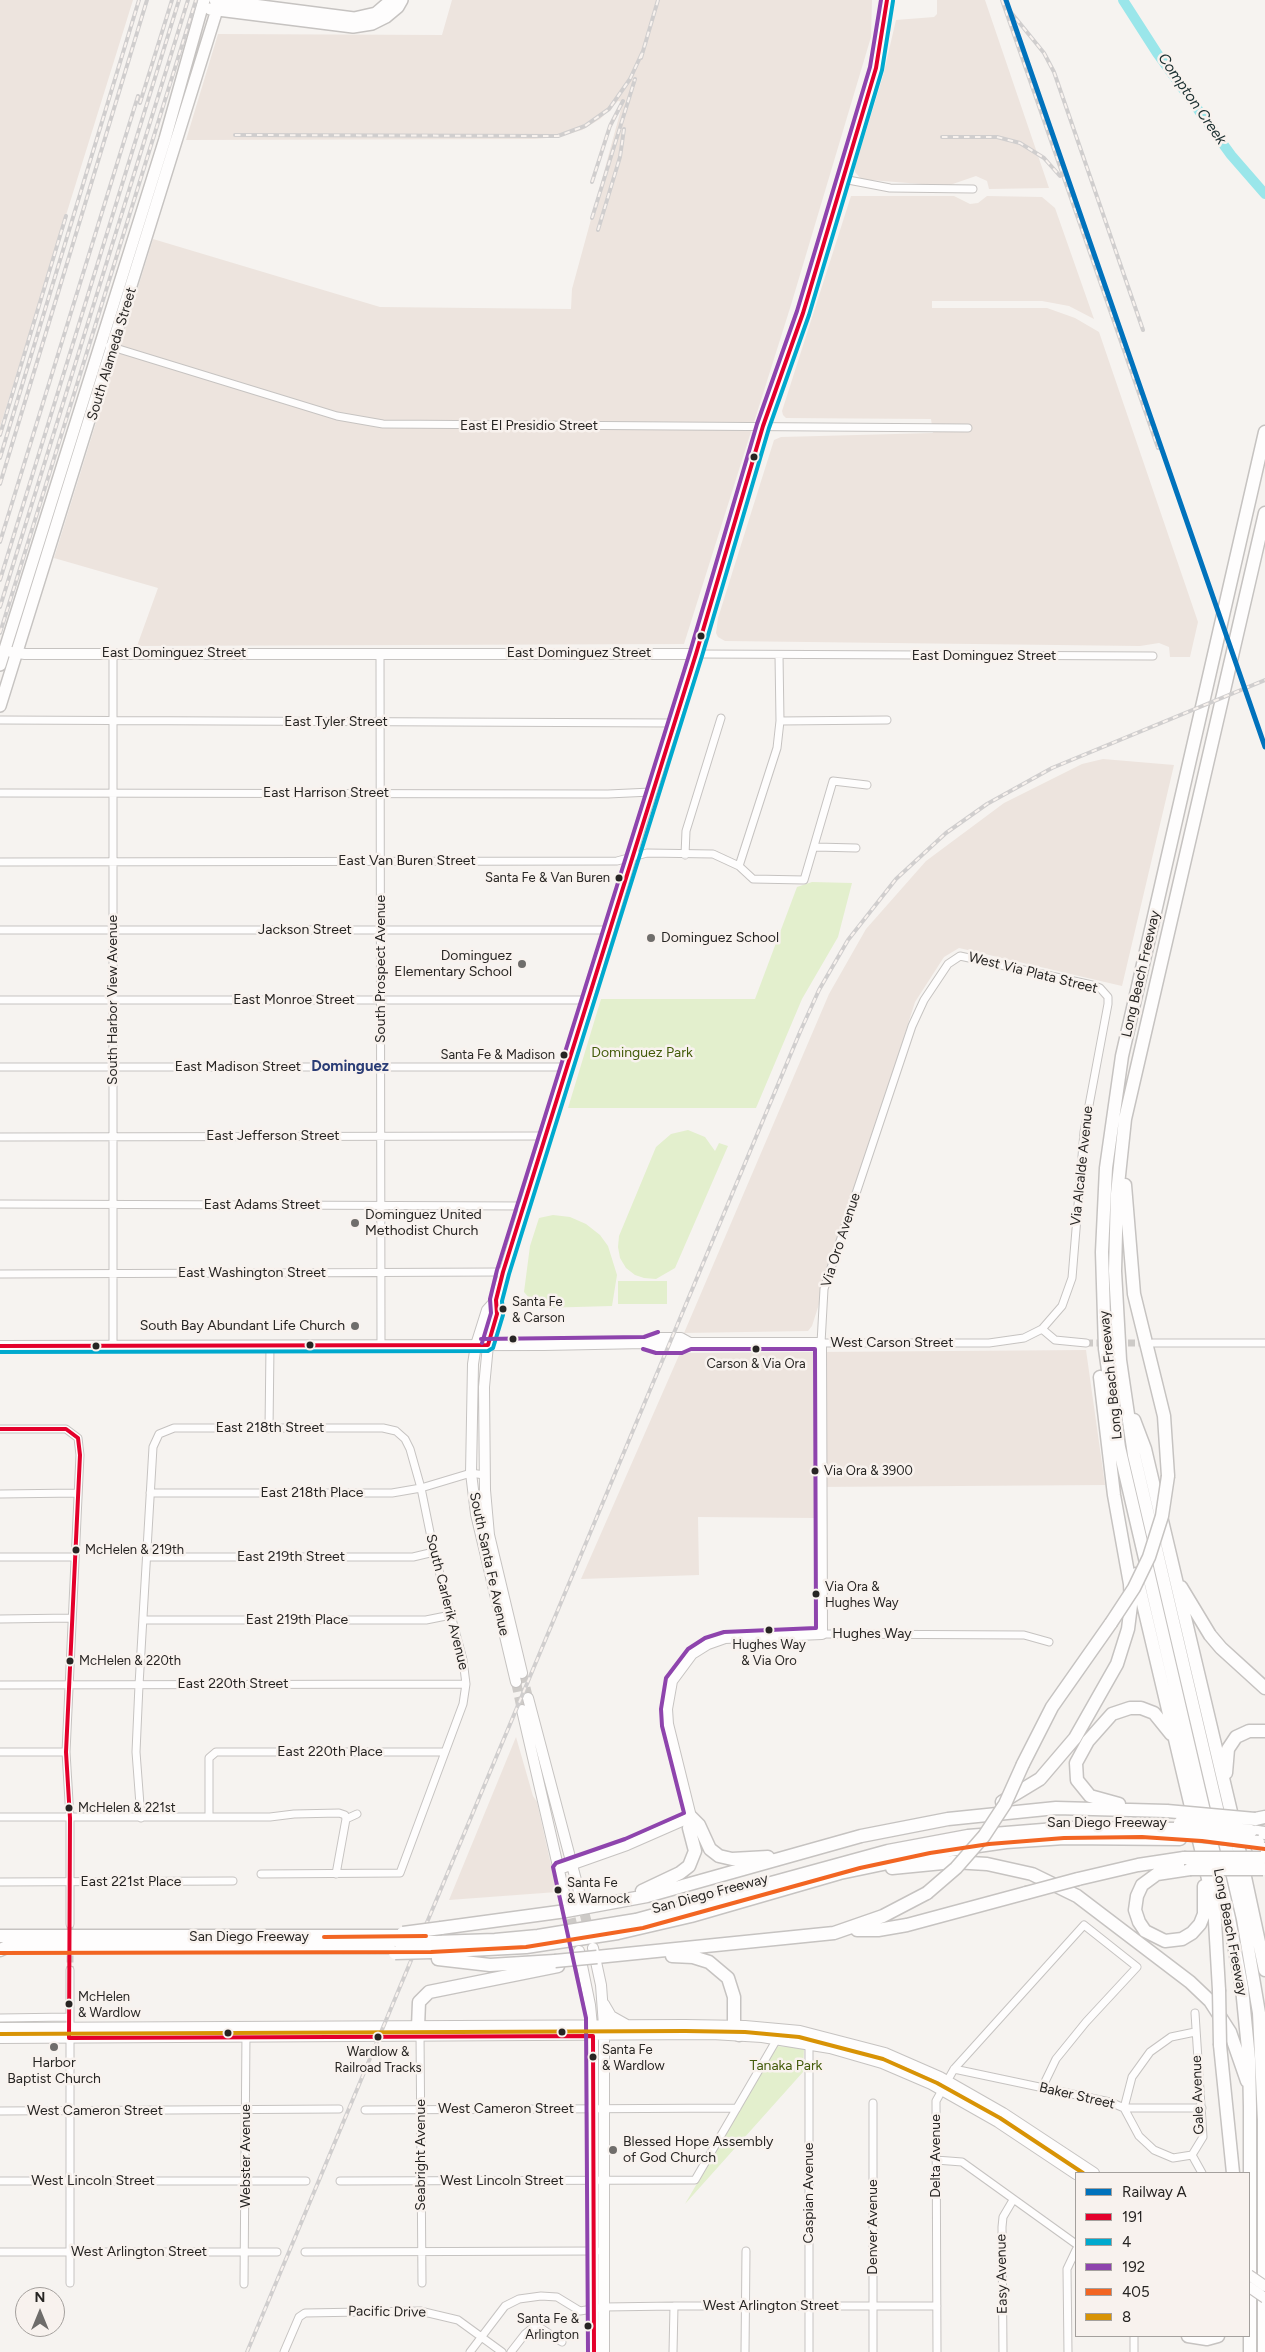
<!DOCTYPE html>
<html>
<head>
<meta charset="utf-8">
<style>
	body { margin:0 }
	#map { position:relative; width:1265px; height:2352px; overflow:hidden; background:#f6f3f0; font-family:Figtree,sans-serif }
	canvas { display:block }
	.legend { position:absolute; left:1075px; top:2172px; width:175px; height:165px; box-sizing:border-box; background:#f8f2ee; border:1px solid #a4a09d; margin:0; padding:6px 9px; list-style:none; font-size:15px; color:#272523 }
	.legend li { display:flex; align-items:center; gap:10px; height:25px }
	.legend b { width:25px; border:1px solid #a4a09d }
	.north { position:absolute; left:15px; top:2287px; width:50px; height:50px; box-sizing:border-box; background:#f8f2ee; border:1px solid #a4a09d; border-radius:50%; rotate:0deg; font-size:14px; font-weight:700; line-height:20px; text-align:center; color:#272523 }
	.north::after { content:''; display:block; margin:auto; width:18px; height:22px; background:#6f6d6b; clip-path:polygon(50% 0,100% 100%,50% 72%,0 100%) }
</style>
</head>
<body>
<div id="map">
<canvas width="1265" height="2352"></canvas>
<ul class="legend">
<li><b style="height:6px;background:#0072bc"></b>Railway A</li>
<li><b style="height:6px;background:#e4002b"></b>191</li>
<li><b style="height:6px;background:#00a9ce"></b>4</li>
<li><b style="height:6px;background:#8e44ad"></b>192</li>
<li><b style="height:6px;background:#f26522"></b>405</li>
<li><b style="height:6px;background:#d89305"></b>8</li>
</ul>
<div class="north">N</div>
</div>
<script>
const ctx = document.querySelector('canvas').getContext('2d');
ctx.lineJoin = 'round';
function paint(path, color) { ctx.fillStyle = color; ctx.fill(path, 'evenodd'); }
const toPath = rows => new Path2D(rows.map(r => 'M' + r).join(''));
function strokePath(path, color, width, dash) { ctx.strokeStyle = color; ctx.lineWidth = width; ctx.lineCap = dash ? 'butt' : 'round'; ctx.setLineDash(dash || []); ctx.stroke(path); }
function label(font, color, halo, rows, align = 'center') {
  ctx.font = font + ' Figtree,sans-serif'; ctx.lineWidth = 5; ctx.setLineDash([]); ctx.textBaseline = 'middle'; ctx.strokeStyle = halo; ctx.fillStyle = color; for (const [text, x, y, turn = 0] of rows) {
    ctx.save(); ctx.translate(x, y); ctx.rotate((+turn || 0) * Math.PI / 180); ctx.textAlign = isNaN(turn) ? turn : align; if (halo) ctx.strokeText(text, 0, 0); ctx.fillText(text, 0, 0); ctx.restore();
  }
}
paint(toPath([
	[0,0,133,0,0,427],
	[452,0,872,0,871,37,791,305,684,644,137,646,158,588,54,558,153,239,380,307,571,309,572,289,623,102,618,101,600,119,582,130,559,137,535,139,186,140,218,34,442,35],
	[937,0,985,0,1049,188,989,189,987,181,976,176,947,186,870,180,861,179,855,172,855,167,883,76,896,20,934,17,937,14],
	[851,196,954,196,970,204,978,203,987,196,1042,197,1055,208,1094,319,1069,306,1042,301,932,301,932,308,1047,308,1075,318,1099,332,1198,622,1190,657,1170,657,1169,647,1159,643,1140,646,725,641,718,637,716,633,718,618,774,440,781,437,933,433,931,419,786,418,783,415,782,411],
	[1103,759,1174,765,1122,986,959,948,944,957,915,1002,812,1326,808,1331,684,1333,829,994,866,929,926,861,1004,803,1082,764],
	[1086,1350,1105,1485,815,1487,814,1518,698,1517,699,1575,581,1579,680,1353],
	[516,1737,533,1796,537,1802,557,1892,449,1900]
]), '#ede4de');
paint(toPath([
	[812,882,852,883,838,937,802,999,756,1108,568,1108,601,999,755,999,797,887],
	[688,1130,705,1137,715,1151,719,1143,728,1146,675,1268,656,1279,644,1278,635,1275,626,1268,620,1258,618,1247,619,1236,656,1147,671,1134],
	[553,1215,570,1217,586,1224,600,1235,608,1246,617,1275,612,1306,540,1308,541,1301,531,1300,524,1292,530,1246,539,1218],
	[618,1281,667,1281,667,1304,618,1304],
	[777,2046,804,2048,803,2072,685,2204]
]), '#e3efcd');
strokePath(toPath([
	[1123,0,1157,53,1231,155,1265,194]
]), '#9ae6ea', 10);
strokePath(toPath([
	[1086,1343,1148,1343],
	[70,1924,70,1970]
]), '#cdcac7', 7, [7, 3.5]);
strokePath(toPath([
	[522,1673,528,1698],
	[516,1682,522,1710],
	[581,1900,590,1935],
	[567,1904,575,1936]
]), '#cdcac7', 10, [10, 5]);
const street = toPath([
	[843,179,890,188,973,189],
	[109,346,337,416,383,424,968,428],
	[380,653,381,1346],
	[113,654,113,1346],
	[696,654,1153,656],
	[0,720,673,723],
	[780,721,887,720],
	[0,793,608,794,651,792],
	[816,847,856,848],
	[685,855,686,831,721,718],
	[0,862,617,861,647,853,713,854,739,866,753,879,804,880,833,781,867,785],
	[739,866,777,748,780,721,779,655],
	[0,930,610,930],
	[0,1000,587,1000],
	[0,1067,566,1067],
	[0,1137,545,1136],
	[0,1204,525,1206],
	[0,1274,503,1272],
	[1042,1329,1062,1306,1072,1278,1084,1132,1108,1004,1108,997,1100,988,1092,985,960,956,948,964,924,1000,912,1026,824,1289,821,1343,989,1343,1024,1338,1042,1329,1055,1340,1086,1343],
	[1153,1343,1265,1343],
	[0,1429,66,1429,78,1438,80,1455,66,1752,70,1818,70,1924],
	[269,1429,270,1346],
	[150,1493,392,1493,421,1488,471,1473,484,1475],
	[0,1494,78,1493],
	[0,1557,75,1557],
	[147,1557,413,1557,434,1552],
	[0,1619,72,1618],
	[143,1620,426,1620,451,1615],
	[822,1634,1024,1635,1049,1642],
	[0,1685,466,1684],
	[0,1752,66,1752],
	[209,1816,209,1758,216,1752,444,1752],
	[0,1817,270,1817,294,1814,339,1813,345,1815,346,1819],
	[141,1818,136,1752,139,1685,153,1447,159,1434,174,1428,383,1428,396,1431,405,1439,410,1449,421,1488,434,1552,463,1660,466,1684,463,1704,400,1873,261,1874],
	[346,1819,357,1814],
	[336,1874,346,1819],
	[0,1882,233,1881],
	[0,2018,70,2017],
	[420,2033,422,2283],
	[954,2069,1110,2102,1124,2108,1202,2108],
	[365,2110,737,2108],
	[0,2111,339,2109],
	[1192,2155,1173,2158,1154,2150,1139,2136,1124,2108,1132,2077,1150,2052,1171,2037,1195,2032],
	[1192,2155,1203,2137,1195,2013],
	[1192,2155,1202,2173],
	[936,2160,962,2162,1076,2244],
	[0,2181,306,2181],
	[340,2181,695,2180,777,2039],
	[0,2252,277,2252],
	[305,2252,597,2251],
	[70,2283,70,1970],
	[244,2284,246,2032],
	[1134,2336,1134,2352],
	[284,2352,299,2317,305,2313,420,2311,458,2320,502,2352],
	[470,2352,505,2306,519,2299,541,2296,557,2297,580,2311,605,2307,674,2306,937,2306],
	[511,2352,525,2334,536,2325,562,2342],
	[673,2352,674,2306],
	[745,2352,746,2251],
	[809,2352,809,2033],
	[873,2352,873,2103],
	[937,2352,936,2101,954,2069,1084,1925,1137,1967,1086,2022,1056,2059,1042,2088],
	[1003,2352,1002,2227,1003,2217,1013,2200],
	[1068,2352,1067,2269,1076,2250]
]);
const secondary = toPath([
	[11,652,25,654,696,654],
	[496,1300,487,1310,476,1345,473,1364,471,1473,476,1514,516,1682],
	[0,1346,544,1345,645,1343,658,1338,681,1338,690,1343],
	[522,1673,489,1535,485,1490,484,1387,488,1345,497,1314,496,1300,642,821,696,654,763,426,803,313,876,68,887,0],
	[528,1698,581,1899],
	[522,1710,566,1901],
	[559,1869,627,1845,691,1817,668,1724,667,1709,672,1681,692,1654,708,1644,725,1638,822,1634,821,1343,690,1343,681,1347,656,1347,645,1343],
	[593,1948,601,1985,604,2026,604,2352],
	[579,1951,590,2005,593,2036,594,2352],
	[604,2004,611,2016,627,2025],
	[0,2028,685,2025,745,2026,800,2031,885,2053,940,2077,1003,2113,1094,2173],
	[0,2038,712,2034,762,2037,830,2048,882,2063,931,2084,998,2122,1076,2174]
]);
const primary = toPath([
	[215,0,354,18,376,13,391,0],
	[210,9,353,27,372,24,386,17,398,7,402,0],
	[0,665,165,139,204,0],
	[0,706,220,0]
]);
const highway = toPath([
	[1125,1185,1134,1294,1164,1416,1168,1476],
	[1134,1420,1145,1449,1231,1812,1265,1970],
	[1136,1574,1214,1904,1219,1990],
	[1181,1587,1210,1635,1221,1648,1265,1688],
	[1023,1764,1052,1707,1111,1623],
	[1226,1773,1228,1749,1236,1737,1249,1731,1265,1731],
	[1002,1802,1040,1779,1075,1738,1117,1664,1128,1629,1131,1605,1130,1584,1114,1495,1100,1377],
	[1119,1804,1090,1796,1077,1780,1076,1763,1088,1741,1112,1714,1130,1708,1141,1708,1154,1713,1171,1734],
	[691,1817,699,1825,710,1849,719,1856,732,1859,768,1857],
	[1255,1819,1265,1817],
	[1251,1831,1265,1833],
	[1258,1848,1265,1849],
	[892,1868,953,1862,987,1864,1032,1874,1077,1896,1190,1982,1210,2001,1230,2032,1247,2081],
	[1190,1869,1157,1874,1142,1885,1137,1896,1135,1910,1139,1922,1145,1931,1165,1941,1182,1939,1192,1933,1200,1924,1204,1914,1204,1886],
	[1078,1879,1138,1865,1184,1858],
	[642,1891,680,1873,689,1866,695,1851,689,1828,691,1817],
	[441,1928,566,1911,647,1896,861,1836,948,1819,1056,1808,1167,1811],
	[857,1930,878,1930,907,1925,1026,1893],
	[0,1936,402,1936],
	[435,1942,495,1940,538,1936,636,1920,888,1851,968,1836,1068,1828,1181,1829],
	[0,1950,9,1946,397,1947],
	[431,1952,526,1947,618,1933,691,1916,840,1873,950,1850,1006,1842,1064,1838,1180,1839],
	[672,1956,693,1957,709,1962,728,1978,734,1997,734,2025,739,2035],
	[597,1957,834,1933,883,1916,927,1893],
	[438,1959,490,1965,555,1961],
	[418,2027,419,2002,429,1992,558,1966],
	[1220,2045,1233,2173],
	[1188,2336,1207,2339,1218,2336],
	[1250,2352,1250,2107,1249,2059,1242,1988,1229,1918,1119,1447,1105,1349,1102,1252,1106,1168,1122,1056,1265,432],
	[1264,2352,1264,2120,1259,2013,1243,1919,1134,1455,1120,1360,1115,1271,1117,1194,1125,1119,1265,513]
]);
strokePath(street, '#c6c3c1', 9);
strokePath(secondary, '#c6c3c1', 12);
strokePath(primary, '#c6c3c1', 14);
strokePath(highway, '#c6c3c1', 15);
strokePath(street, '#fefdfd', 7);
strokePath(secondary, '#fefdfd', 10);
strokePath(primary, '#fefdfd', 11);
strokePath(highway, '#fefdfd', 12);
const rail = toPath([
	[1002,0,1158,448],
	[1009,10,1044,53,1054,72,1143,330],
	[641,58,658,0],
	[140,103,172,0],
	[235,135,558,136,585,126,609,109,630,79,643,51],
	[942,137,997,137,1020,143,1044,158,1060,176],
	[592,182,610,126,623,101],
	[592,218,635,79],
	[598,230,620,157,624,129],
	[0,435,66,216],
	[0,458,139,0],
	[0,484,147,0],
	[0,542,138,96],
	[0,580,179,0],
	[0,607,188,0],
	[0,633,196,0],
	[247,2352,800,1032,819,990,848,940,896,879,946,833,987,804,1052,768,1265,680]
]);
strokePath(rail, '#d0cece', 4);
strokePath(rail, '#f8f2ee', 2, [5.5]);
const secondaryBridge = toPath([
	[1249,2275,1265,2286],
	[1249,2287,1265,2298]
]);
const highwayBridge = toPath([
	[1111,1623,1134,1588,1149,1557,1162,1516,1168,1476],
	[1167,1811,1255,1819],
	[1180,1823,1251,1831],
	[1176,1833,1258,1842],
	[1184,1858,1261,1858],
	[1190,1869,1263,1869],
	[927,1893,956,1868,984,1836,1005,1804,1023,1764],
	[1026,1893,1078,1879],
	[403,1933,441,1928],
	[399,1942,435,1942],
	[395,1953,431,1952],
	[555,1961,597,1957],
	[1219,1990,1220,2045]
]);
strokePath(secondaryBridge, '#c6c3c1', 12, []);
strokePath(highwayBridge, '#c6c3c1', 15, []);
strokePath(secondaryBridge, '#fefdfd', 10);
strokePath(highwayBridge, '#fefdfd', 12);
strokePath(toPath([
	[0,1346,488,1345,497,1314,496,1300,503,1272,696,654,763,426,803,313,876,68,887,0],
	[0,1429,66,1429,78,1438,80,1455,66,1752,70,1818,69,2038,593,2036,594,2352]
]), '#e4002b', 4);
strokePath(toPath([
	[0,1352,488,1351,493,1348,503,1315,502,1301,509,1274,702,656,769,428,809,315,882,70,893,1]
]), '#00a9ce', 4);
strokePath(toPath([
	[481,1339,644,1337,658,1332],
	[482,1343,491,1313,490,1299,497,1270,690,652,757,424,797,311,870,67,881,0],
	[588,2352,586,2018,553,1867,556,1863,625,1839,684,1813,662,1726,661,1709,666,1678,688,1649,705,1638,724,1632,816,1628,815,1349,691,1349,682,1353,656,1353,643,1349]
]), '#8e44ad', 4);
strokePath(toPath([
	[324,1937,426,1936],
	[0,1953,431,1952,526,1947,643,1928,860,1868,930,1853,989,1844,1064,1838,1142,1837,1202,1841,1265,1849]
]), '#f26522', 4);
strokePath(toPath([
	[0,2034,685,2031,745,2032,799,2037,883,2059,937,2083,1000,2118,1083,2173]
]), '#d89305', 4);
strokePath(toPath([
	[1006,0,1265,747]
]), '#0072bc', 5);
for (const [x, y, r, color] of [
	[754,457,4.5,"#272523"],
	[701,636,4.5,"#272523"],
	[619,878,4.5,"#272523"],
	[651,938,5,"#6f6d6b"],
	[522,964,5,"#6f6d6b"],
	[564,1055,4.5,"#272523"],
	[355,1223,5,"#6f6d6b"],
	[503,1309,4.5,"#272523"],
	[355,1326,5,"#6f6d6b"],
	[513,1339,4.5,"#272523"],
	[310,1345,4.5,"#272523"],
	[96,1346,4.5,"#272523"],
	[756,1349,4.5,"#272523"],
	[815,1471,4.5,"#272523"],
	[76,1550,4.5,"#272523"],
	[816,1594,4.5,"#272523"],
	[769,1630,4.5,"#272523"],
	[70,1661,4.5,"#272523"],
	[69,1808,4.5,"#272523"],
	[558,1890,4.5,"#272523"],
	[69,2004,4.5,"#272523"],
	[562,2032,4.5,"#272523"],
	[228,2033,4.5,"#272523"],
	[378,2037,4.5,"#272523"],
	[54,2047,5,"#6f6d6b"],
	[593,2057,4.5,"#272523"],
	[613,2150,5,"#6f6d6b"],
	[588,2326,4.5,"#272523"]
]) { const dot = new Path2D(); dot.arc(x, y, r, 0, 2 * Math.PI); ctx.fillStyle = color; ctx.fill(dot); strokePath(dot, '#f8f2ee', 2); }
label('13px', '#272523', '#f8f2ee', [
	["Santa Fe & Van Buren",610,878,"right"],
	["Santa Fe & Madison",555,1055,"right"],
	["Santa Fe",512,1302],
	["& Carson",512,1318],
	["Carson & Via Ora",756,1364,"center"],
	["Via Ora & 3900",824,1471],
	["McHelen & 219th",85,1550],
	["Via Ora &",825,1587],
	["Hughes Way",825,1603],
	["Hughes Way",769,1645,"center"],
	["& Via Oro",769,1661,"center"],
	["McHelen & 220th",79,1661],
	["McHelen & 221st",78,1808],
	["Santa Fe",567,1883],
	["& Warnock",567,1899],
	["McHelen",78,1997],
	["& Wardlow",78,2013],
	["Santa Fe",602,2050],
	["& Wardlow",602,2066],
	["Wardlow &",378,2052,"center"],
	["Railroad Tracks",378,2068,"center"],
	["Santa Fe &",579,2319,"right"],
	["Arlington",579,2335,"right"]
], 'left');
label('14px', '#272523', '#f8f2ee', [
	["South Alameda Street",112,354,-73],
	["East El Presidio Street",529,426],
	["East Dominguez Street",174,653],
	["East Dominguez Street",579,653],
	["East Dominguez Street",984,656],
	["East Tyler Street",336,722],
	["East Harrison Street",326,793],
	["East Van Buren Street",407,861],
	["Jackson Street",305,930],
	["South Prospect Avenue",381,969,-90],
	["West Via Plata Street",1033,973,14],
	["Long Beach Freeway",1141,974,-77],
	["South Harbor View Avenue",113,1000,-90],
	["East Monroe Street",294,1000],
	["East Madison Street",238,1067],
	["East Jefferson Street",273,1136],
	["Via Alcalde Avenue",1082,1166,-84],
	["East Adams Street",262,1205],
	["Via Oro Avenue",841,1240,-72],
	["East Washington Street",252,1273],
	["West Carson Street",892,1343],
	["Long Beach Freeway",1111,1375,-96],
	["East 218th Street",270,1428],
	["East 218th Place",312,1493],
	["East 219th Street",291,1557],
	["South Santa Fe Avenue",489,1564,78],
	["South Carlerik Avenue",447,1602,76],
	["East 219th Place",297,1620],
	["Hughes Way",872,1634],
	["East 220th Street",233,1684],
	["East 220th Place",330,1752],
	["San Diego Freeway",1107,1823],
	["East 221st Place",131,1882],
	["San Diego Freeway",710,1894,-15],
	["Long Beach Freeway",1230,1932,79],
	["San Diego Freeway",249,1937],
	["Gale Avenue",1198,2095,-92],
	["Baker Street",1077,2096,13],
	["West Cameron Street",506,2109],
	["West Cameron Street",95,2111],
	["Seabright Avenue",421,2155,-90],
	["Webster Avenue",246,2156,-90],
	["Delta Avenue",936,2156,-90],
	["West Lincoln Street",93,2181],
	["West Lincoln Street",502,2181],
	["Caspian Avenue",809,2193,-90],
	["Denver Avenue",873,2227,-90],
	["West Arlington Street",139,2252],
	["Easy Avenue",1002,2274,-91],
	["West Arlington Street",771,2306],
	["Pacific Drive",387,2312,1]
]);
label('14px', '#272523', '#f8f2ee', [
	["Dominguez School",661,938],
	["Dominguez",512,956,"right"],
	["Elementary School",512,972,"right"],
	["Dominguez United",365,1215],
	["Methodist Church",365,1231],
	["South Bay Abundant Life Church",345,1326,"right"],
	["Harbor",54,2063,"center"],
	["Baptist Church",54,2079,"center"],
	["Blessed Hope Assembly",623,2142],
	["of God Church",623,2158]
], 'left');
label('14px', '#435b09', '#f8f2ee', [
	["Dominguez Park",642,1053],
	["Tanaka Park",786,2066]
]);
label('italic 15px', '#1c3031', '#f8f2ee', [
	["Compton Creek",1192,99,55]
]);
label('bold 15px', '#2b3d76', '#f8f2ee', [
	["Dominguez",350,1067]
]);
</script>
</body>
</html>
